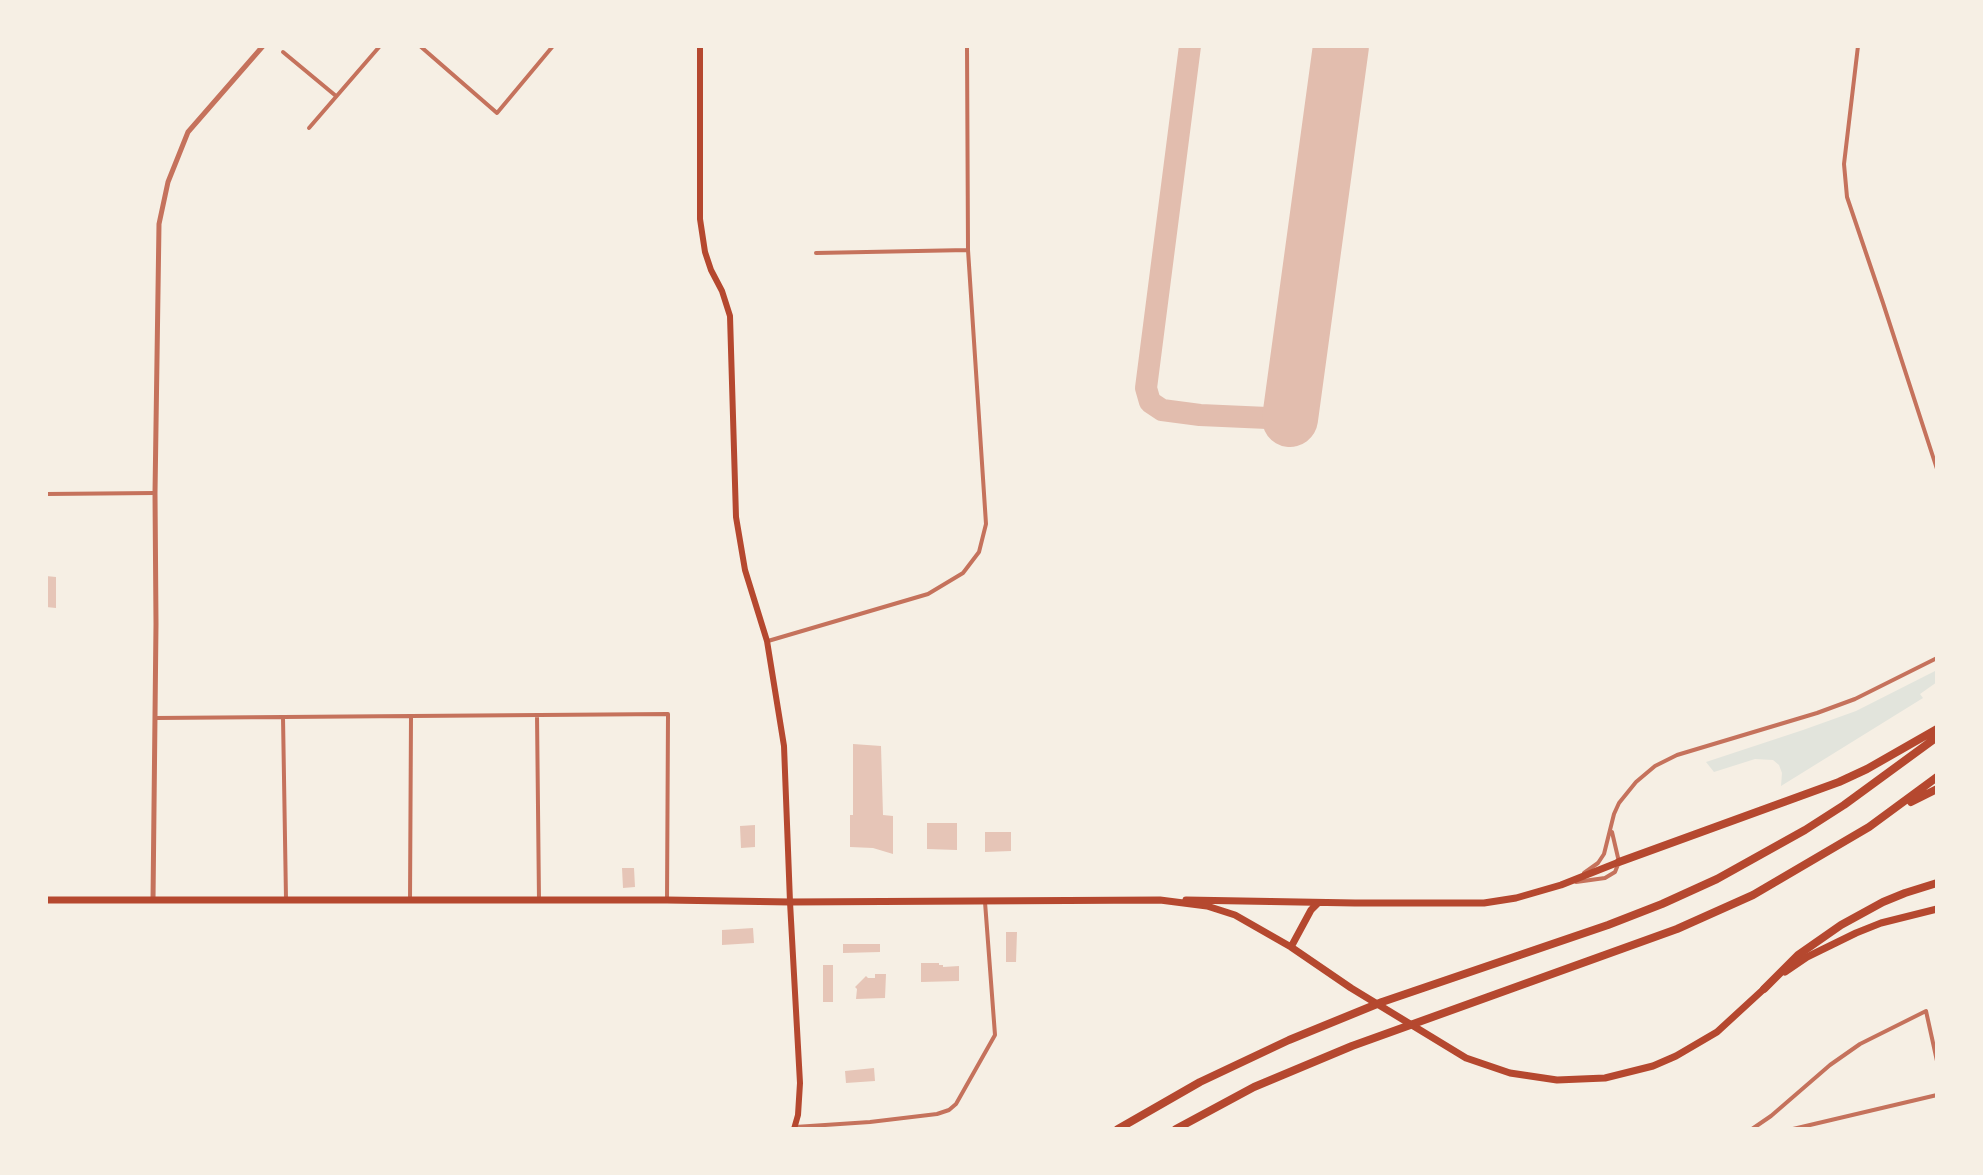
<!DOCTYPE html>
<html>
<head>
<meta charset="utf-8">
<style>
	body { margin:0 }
	#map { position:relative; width:1983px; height:1175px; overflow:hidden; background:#f6efe4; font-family:Barlow,sans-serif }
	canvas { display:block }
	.frame { position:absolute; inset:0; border:48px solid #f6efe4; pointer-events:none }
</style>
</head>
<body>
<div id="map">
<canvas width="1983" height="1175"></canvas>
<div class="frame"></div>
</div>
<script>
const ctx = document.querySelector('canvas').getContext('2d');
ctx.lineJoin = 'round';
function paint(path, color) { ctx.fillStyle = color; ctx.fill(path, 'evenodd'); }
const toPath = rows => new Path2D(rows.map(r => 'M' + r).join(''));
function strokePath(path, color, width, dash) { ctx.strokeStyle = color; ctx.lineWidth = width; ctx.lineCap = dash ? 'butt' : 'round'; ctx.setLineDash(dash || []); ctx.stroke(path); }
paint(toPath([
	[1937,670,1937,682,1920,694,1923,698,1781,786,1782,773,1779,765,1773,760,1755,759,1714,772,1706,762,1803,730,1856,711]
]), '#e2e4dc');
strokePath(toPath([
	[1190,46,1146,388,1150,402,1162,410,1200,415,1290,419]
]), '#e2bdae', 22);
strokePath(toPath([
	[1290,419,1341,46]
]), '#e2bdae', 56);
paint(toPath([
	[46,576,56,577,56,608,46,607],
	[853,744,881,746,883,815,893,816,893,854,873,848,850,847,850,815,853,815],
	[927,823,957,823,957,850,927,849],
	[755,825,755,847,741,848,740,826],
	[985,832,1011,832,1011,851,985,852],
	[622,868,634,868,635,887,623,888],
	[753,928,754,943,722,945,722,930],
	[1006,932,1017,932,1016,962,1006,962],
	[843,944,880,944,880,952,843,953],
	[921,963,939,963,939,965,943,965,943,967,959,966,959,981,921,982],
	[823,965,833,965,833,1002,823,1002],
	[875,974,886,974,885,998,856,999,857,989,855,987,866,976,868,978,875,978],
	[874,1068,875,1081,846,1083,845,1071]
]), '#e6c5b7');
strokePath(toPath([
	[420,46,497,113,553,46],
	[1858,46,1844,164,1847,197,1883,303,1937,469],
	[283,52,336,96],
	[309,128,380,46],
	[816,253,968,250],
	[46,494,155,493],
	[768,641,928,594,963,573,979,552,986,524,968,250,967,46],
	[537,715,539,900],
	[283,717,286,899],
	[155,718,668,714,667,900],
	[1584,873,1598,863,1604,854,1614,814,1619,803,1636,782,1655,766,1677,755,1817,713,1855,699,1937,658],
	[1576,882,1605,878,1615,872,1619,862,1612,832],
	[410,901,411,716],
	[795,1127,870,1122,937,1114,949,1110,956,1104,995,1035,985,902],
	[1752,1129,1771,1116,1830,1065,1860,1044,1926,1011,1937,1061],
	[1793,1129,1937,1095]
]), '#c5725c', 4);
strokePath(toPath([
	[153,900,156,624,155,493,159,224,168,182,188,132,263,46]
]), '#c5725c', 5);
strokePath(toPath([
	[700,46,700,219,705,252,711,270,722,291,730,316,736,517,745,570,767,641,784,746,790,902,800,1083,798,1115,794,1129]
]), '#b5482f', 6);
strokePath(toPath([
	[46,900,667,900,790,902,1160,900,1207,906,1235,915,1291,947,1351,988,1466,1058,1510,1073,1557,1080,1605,1078,1653,1066,1676,1056,1717,1032,1766,987],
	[1186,900,1355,903,1484,903,1516,898,1561,885,1619,862],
	[1291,947,1311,910,1318,903],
	[1785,972,1807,957,1856,933,1881,923,1937,909]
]), '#b5482f', 7);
strokePath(toPath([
	[1911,802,1937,789],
	[1619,862,1839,782,1867,769,1937,729],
	[1764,989,1798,955,1841,925,1883,902,1905,893,1937,883],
	[1118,1129,1200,1082,1289,1040,1382,1002,1608,925,1662,904,1717,879,1805,830,1844,805,1937,737],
	[1176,1129,1254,1087,1352,1046,1677,929,1753,895,1869,827,1937,777]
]), '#b5482f', 8);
</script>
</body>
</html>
